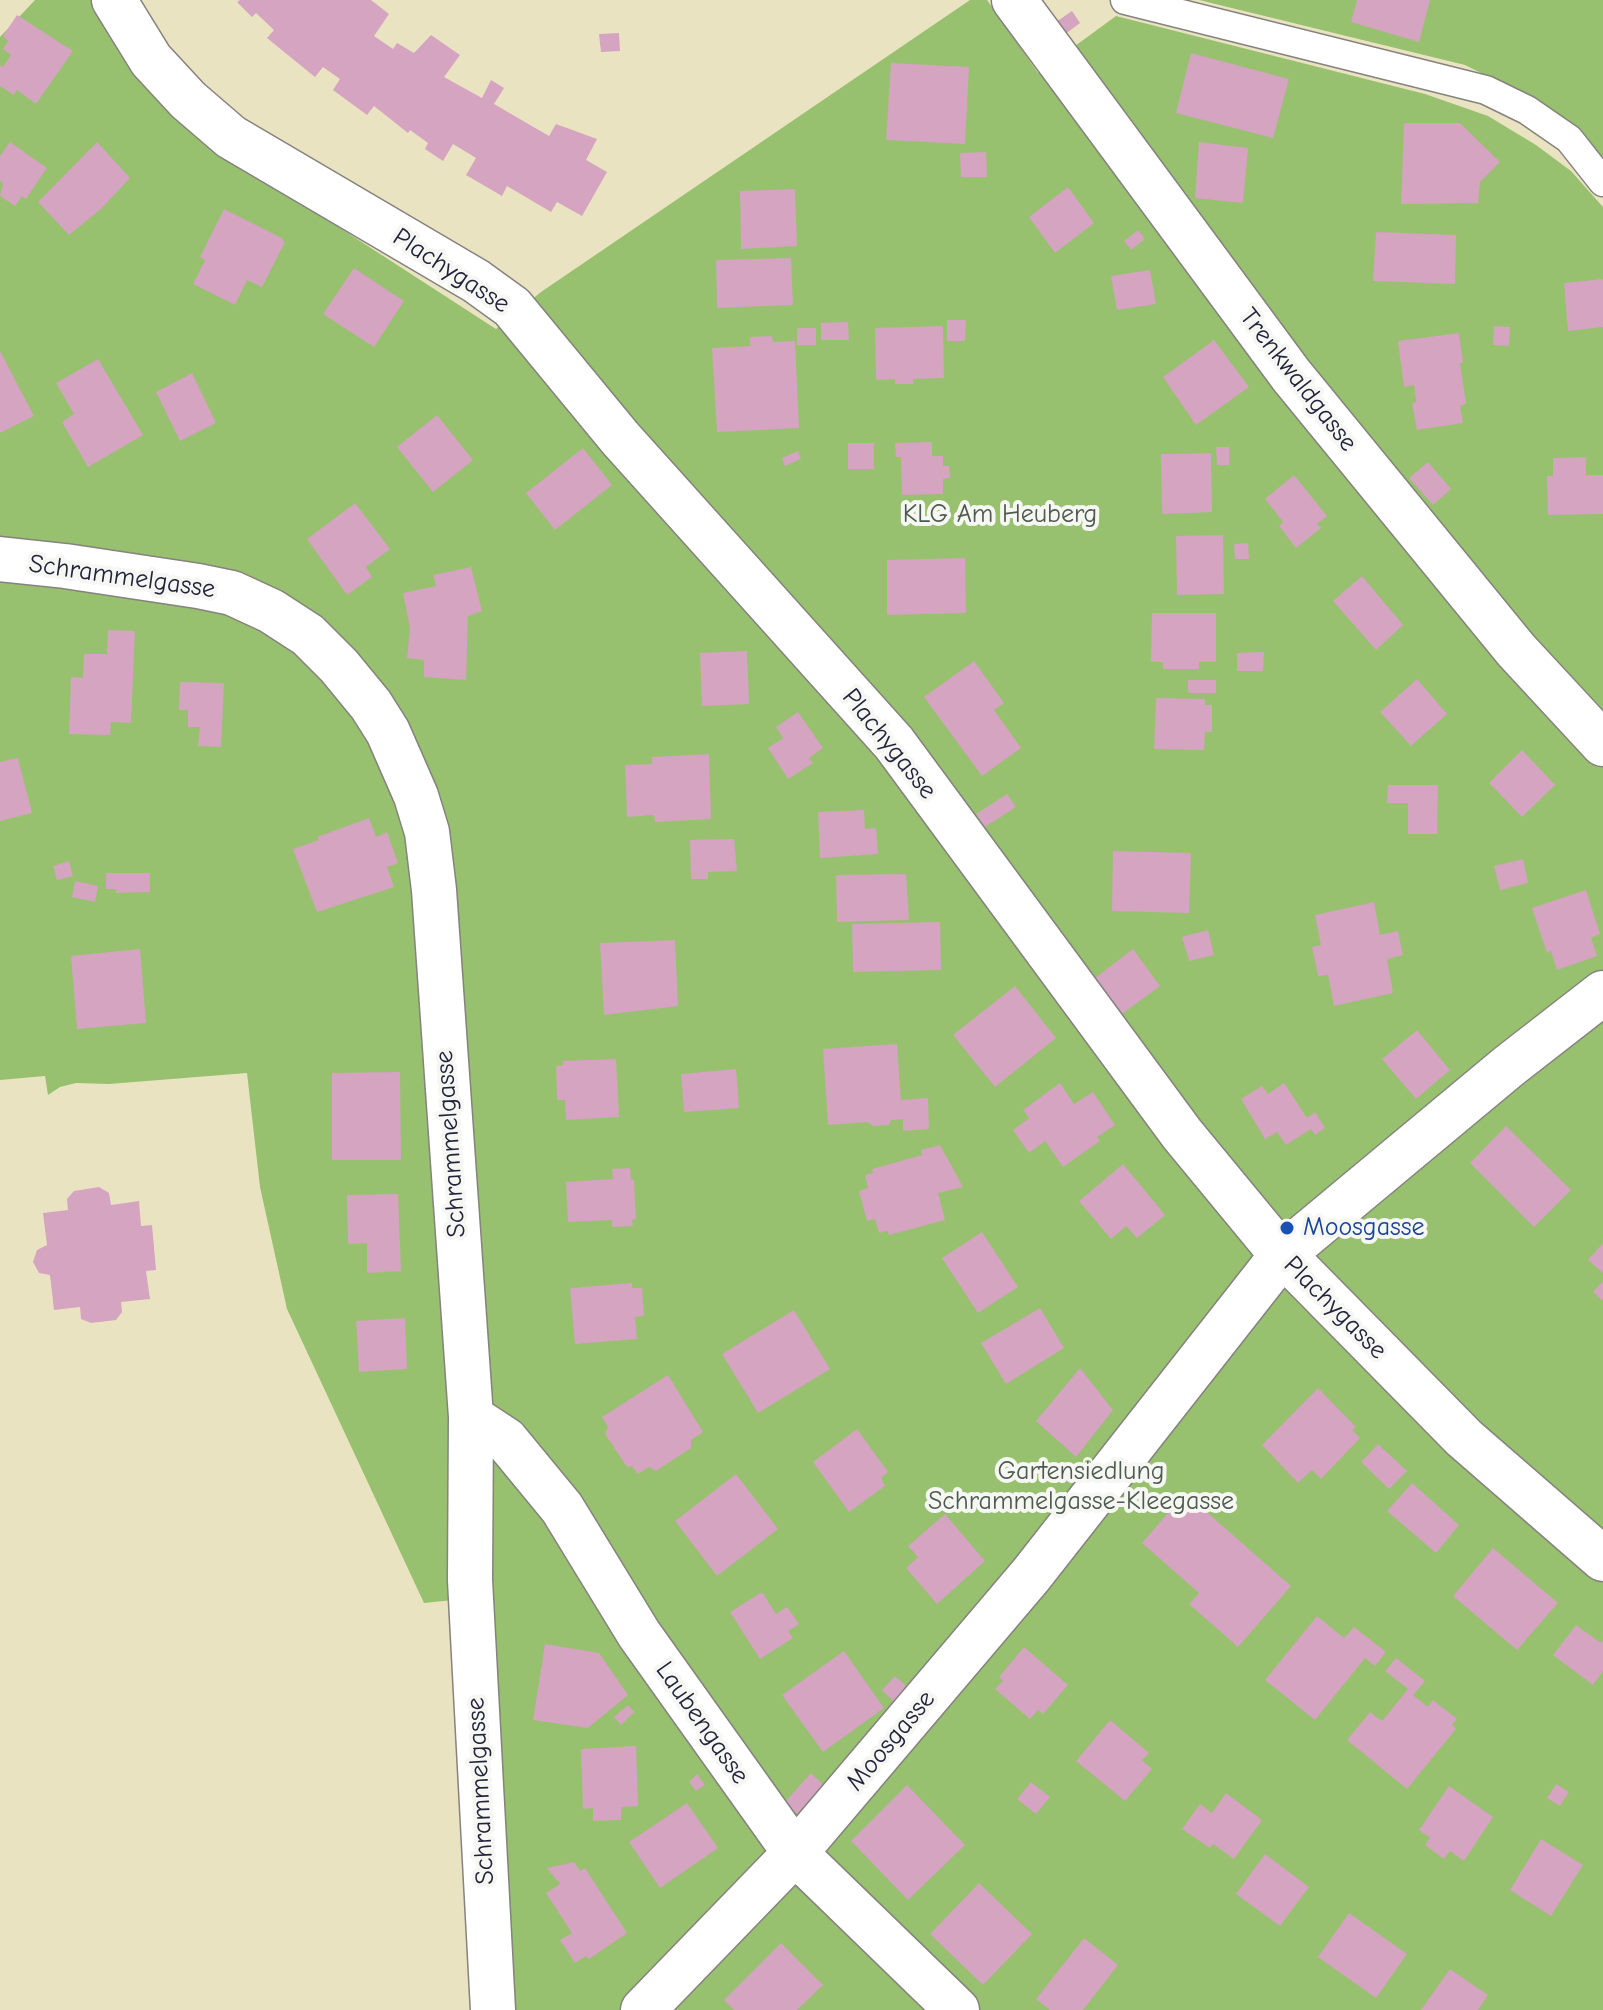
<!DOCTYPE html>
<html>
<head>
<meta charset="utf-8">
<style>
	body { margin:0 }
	canvas { display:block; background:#eae3c2 }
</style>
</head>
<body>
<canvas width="1603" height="2010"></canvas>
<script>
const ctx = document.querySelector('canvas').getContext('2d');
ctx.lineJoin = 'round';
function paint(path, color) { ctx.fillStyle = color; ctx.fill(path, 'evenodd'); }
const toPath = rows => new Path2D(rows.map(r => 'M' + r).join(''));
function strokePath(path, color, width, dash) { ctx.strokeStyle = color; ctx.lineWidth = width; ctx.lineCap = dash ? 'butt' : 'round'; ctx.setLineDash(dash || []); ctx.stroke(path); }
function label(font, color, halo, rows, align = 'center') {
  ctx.font = font + ' "Comic Neue",sans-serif'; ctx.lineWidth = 8; ctx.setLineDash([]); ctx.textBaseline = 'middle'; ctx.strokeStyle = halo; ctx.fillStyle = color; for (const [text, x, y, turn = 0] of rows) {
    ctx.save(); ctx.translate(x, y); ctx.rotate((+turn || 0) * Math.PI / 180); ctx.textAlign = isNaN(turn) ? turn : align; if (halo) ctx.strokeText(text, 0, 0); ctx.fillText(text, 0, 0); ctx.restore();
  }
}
paint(toPath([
	[35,0,98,0,198,136,496,329,541,292,970,0,987,0,1038,73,1116,16,1425,94,1488,116,1536,145,1571,171,1603,207,1603,2010,510,2010,453,1600,424,1603,287,1309,260,1187,247,1073,109,1084,76,1083,60,1087,48,1095,45,1076,0,1080,0,37],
	[1199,0,1603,0,1603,168,1507,86,1465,65]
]), '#97c16e');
paint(toPath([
	[240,0,371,0,389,14,374,36,393,49,397,43,414,53,431,35,460,55,444,77,482,98,491,80,504,88,494,104,549,136,556,124,597,139,586,160,607,172,582,216,557,202,551,212,507,186,502,196,466,175,476,158,453,144,443,161,425,149,428,143,410,130,408,133,374,106,367,115,333,90,340,79,323,67,315,77,267,38,274,30,256,13,252,17,237,2],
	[1357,0,1430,0,1419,42,1351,22],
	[1072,11,1080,23,1064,35,1056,22],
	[17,15,73,51,36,104,17,90,14,95,0,86,0,65,3,67,11,55,3,49,8,41,3,36],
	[619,33,620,51,601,52,599,34],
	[1191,53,1289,79,1273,138,1176,113],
	[891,63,969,67,965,144,886,140],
	[1404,123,1460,123,1500,162,1480,182,1478,203,1401,204],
	[10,142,47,168,26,199,22,196,15,206,0,196,3,183,0,181,0,156],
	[97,142,130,178,101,209,69,235,38,202],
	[1199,142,1248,148,1243,203,1195,198],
	[986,152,987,177,961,177,960,153],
	[1068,187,1094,223,1055,253,1029,217],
	[795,189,797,246,741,249,740,191],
	[224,209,280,237,285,242,262,287,247,280,235,305,193,284,205,260,200,257],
	[1138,230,1145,239,1131,250,1124,241],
	[1376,232,1456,235,1455,284,1373,281],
	[791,258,793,305,717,308,716,260],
	[354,268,404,301,374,347,323,314],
	[1150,270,1156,304,1117,310,1111,276],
	[1603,279,1603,327,1568,331,1564,283],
	[947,320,966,320,965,341,947,341],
	[848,322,849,340,821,340,821,323],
	[943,326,944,378,913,379,913,384,895,384,895,379,876,380,875,328],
	[1494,326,1510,327,1509,346,1493,345],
	[797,328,816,328,816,345,797,345],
	[1459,333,1463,363,1460,363,1466,404,1460,406,1463,423,1417,430,1412,403,1416,402,1414,385,1404,387,1398,341],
	[772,336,773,342,795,341,799,428,717,432,712,348,750,346,750,337],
	[1214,340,1249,387,1196,425,1163,377],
	[0,351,34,416,0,433],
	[98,359,143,435,88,467,62,422,74,414,56,383],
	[192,373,216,423,180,441,156,392],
	[437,415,473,460,433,492,397,447],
	[932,442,932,456,943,456,943,466,949,466,950,478,943,479,943,494,902,495,901,457,896,457,895,443],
	[848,443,874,443,874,469,848,469],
	[1216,447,1229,447,1229,465,1217,465],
	[583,448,612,485,555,530,526,493],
	[798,451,801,459,785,466,782,458],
	[1211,453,1212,512,1162,514,1161,454],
	[1586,457,1586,475,1603,475,1603,514,1548,515,1547,476,1553,476,1553,458],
	[1428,462,1451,489,1433,505,1409,478],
	[1294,475,1327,516,1317,524,1321,528,1296,548,1279,526,1283,522,1265,499],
	[355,503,390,549,366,567,372,577,347,595,307,539],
	[1223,535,1224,594,1177,595,1176,536],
	[1248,543,1249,559,1235,559,1234,544],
	[965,558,966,613,887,615,887,560],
	[471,567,482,611,468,616,466,680,424,677,424,660,407,658,410,628,403,593,436,586,433,575],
	[1362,576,1403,625,1376,650,1333,601],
	[1152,613,1216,613,1216,662,1199,662,1199,669,1163,669,1163,662,1151,662],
	[108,630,135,631,131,723,111,722,110,735,69,734,71,677,83,678,84,654,107,654],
	[747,651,749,704,702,706,700,653],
	[1264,652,1263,671,1237,671,1237,653],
	[974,661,1004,703,994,710,1021,748,982,776,924,697],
	[1417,679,1447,714,1411,746,1380,712],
	[1188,680,1216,680,1216,693,1188,693],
	[180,682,224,683,221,747,198,746,200,727,188,727,188,710,179,710],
	[1156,698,1205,699,1205,705,1212,705,1212,732,1205,732,1204,750,1154,749],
	[798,712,823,748,809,758,813,763,788,779,768,748,783,738,776,727],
	[1522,750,1555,785,1522,817,1489,783],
	[709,754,711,819,655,822,654,815,627,817,625,765,652,764,652,757],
	[18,758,32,813,0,821,0,762],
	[1388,785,1438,785,1437,834,1408,834,1408,803,1387,803],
	[1007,794,1016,807,985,827,976,814],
	[864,810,865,829,876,828,878,854,820,858,818,812],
	[369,818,376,837,387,832,398,863,387,867,394,887,317,912,293,849,319,840,317,837],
	[734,839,737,871,708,872,708,879,691,879,690,840],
	[1113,851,1191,853,1189,913,1112,911],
	[1523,859,1528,883,1500,890,1494,866],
	[69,861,73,876,57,880,53,866],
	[106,873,150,873,150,892,116,893,116,889,106,889],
	[906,874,909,920,837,922,836,875],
	[75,881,98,886,95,902,72,897],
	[1586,890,1600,934,1591,938,1597,956,1557,970,1551,951,1547,953,1532,908],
	[1374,902,1380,935,1398,931,1403,955,1387,959,1393,993,1334,1006,1328,975,1318,976,1312,947,1321,945,1315,915],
	[940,922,941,970,853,972,852,924],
	[1208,930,1214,955,1189,961,1182,937],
	[675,940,678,1006,604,1015,600,943],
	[140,949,146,1023,77,1029,71,956],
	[1133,949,1160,986,1122,1014,1095,978],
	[1015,986,1056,1038,995,1087,953,1035],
	[1417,1030,1450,1070,1416,1099,1382,1059],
	[897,1044,901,1100,928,1098,929,1129,903,1131,903,1119,891,1120,889,1125,873,1126,868,1122,828,1125,823,1049],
	[616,1059,619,1117,566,1120,565,1100,557,1100,556,1066,563,1065,563,1061],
	[736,1069,739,1108,684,1112,681,1074],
	[400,1072,401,1160,332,1160,332,1073],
	[1060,1083,1074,1104,1093,1092,1115,1125,1097,1137,1100,1141,1063,1167,1045,1141,1029,1153,1013,1130,1029,1118,1023,1110],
	[1284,1083,1307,1118,1315,1112,1325,1128,1315,1135,1311,1129,1286,1145,1277,1132,1265,1139,1241,1099,1262,1086,1268,1094],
	[1506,1126,1571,1190,1534,1227,1470,1163],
	[940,1145,963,1187,938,1193,945,1220,889,1235,888,1231,879,1233,875,1219,867,1221,859,1191,868,1188,865,1175,873,1173,872,1169,922,1155,921,1150],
	[1123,1164,1165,1215,1137,1238,1126,1226,1111,1239,1079,1201],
	[630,1168,631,1180,634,1180,636,1219,632,1220,633,1226,612,1227,612,1220,568,1222,566,1182,613,1179,612,1169],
	[99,1187,109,1193,111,1205,139,1201,141,1226,152,1225,156,1270,146,1271,150,1299,121,1302,122,1312,116,1320,91,1323,81,1319,80,1307,54,1310,50,1275,39,1273,33,1262,37,1250,47,1245,43,1213,68,1210,67,1199,74,1191],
	[398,1194,401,1271,367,1273,367,1243,348,1244,347,1195],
	[982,1232,1018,1287,978,1313,942,1258],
	[1603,1243,1603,1273,1588,1260],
	[1603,1281,1603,1301,1593,1292],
	[632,1283,632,1288,642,1288,644,1316,635,1317,637,1339,575,1344,570,1288],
	[1040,1308,1064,1348,1006,1384,981,1343],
	[794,1310,830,1369,758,1413,722,1354],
	[405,1318,407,1369,359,1372,356,1321],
	[1080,1368,1113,1410,1076,1457,1036,1421],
	[668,1375,703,1432,691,1440,691,1448,656,1471,649,1467,638,1474,632,1466,627,1467,605,1434,608,1427,602,1417],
	[1318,1388,1356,1427,1352,1430,1360,1438,1321,1479,1312,1470,1298,1483,1262,1445],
	[857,1429,888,1472,881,1478,885,1486,849,1512,813,1462],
	[1378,1444,1407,1471,1389,1489,1361,1462],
	[736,1474,778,1529,717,1576,675,1521],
	[1412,1483,1459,1525,1436,1553,1387,1511],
	[1185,1493,1291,1586,1238,1647,1189,1604,1199,1593,1142,1543],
	[945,1514,985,1561,937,1604,906,1568,918,1557,908,1546],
	[1493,1548,1558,1603,1517,1650,1453,1596],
	[762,1592,776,1614,787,1607,799,1624,788,1631,793,1638,760,1659,730,1612],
	[1317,1616,1344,1638,1354,1627,1386,1652,1375,1666,1365,1658,1315,1720,1265,1680],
	[1576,1625,1601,1643,1603,1639,1603,1671,1593,1685,1553,1655],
	[545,1644,599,1653,628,1695,588,1728,533,1720],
	[1024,1647,1068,1685,1043,1714,1038,1710,1030,1719,995,1689,1003,1681,999,1677],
	[844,1651,884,1708,823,1752,782,1695],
	[1396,1658,1425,1681,1413,1695,1428,1707,1433,1700,1457,1719,1452,1725,1456,1729,1407,1789,1347,1740,1370,1712,1382,1721,1408,1689,1385,1671],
	[895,1676,913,1692,899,1707,882,1690],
	[628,1705,634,1712,621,1725,614,1717],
	[1110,1720,1149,1753,1142,1760,1152,1769,1125,1801,1076,1761],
	[636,1746,638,1806,621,1807,621,1820,593,1821,593,1808,583,1809,581,1749],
	[811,1773,829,1790,803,1819,785,1802],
	[697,1774,705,1785,696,1791,689,1782],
	[1031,1782,1050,1797,1036,1814,1017,1799],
	[1556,1784,1569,1792,1560,1806,1547,1798],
	[907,1785,965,1845,908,1900,851,1841],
	[1449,1786,1493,1817,1464,1861,1450,1851,1444,1859,1425,1845,1430,1838,1419,1830],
	[1226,1793,1262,1820,1234,1859,1213,1844,1210,1848,1182,1829,1200,1804,1212,1813],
	[687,1803,718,1848,660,1888,629,1842],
	[1541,1839,1583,1865,1551,1916,1510,1890],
	[1265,1854,1309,1887,1280,1926,1236,1894],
	[574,1862,580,1871,585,1868,627,1933,589,1959,586,1956,575,1963,560,1940,572,1933,546,1893,560,1884,547,1868],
	[979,1883,1032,1934,983,1985,930,1934],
	[1349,1913,1407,1954,1376,1998,1318,1957],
	[1084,1938,1118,1965,1083,2010,1050,2010,1036,1999],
	[781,1943,823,1985,797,2010,734,2010,724,2000],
	[1450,1969,1488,1995,1478,2010,1421,2010]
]), '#d4a4c0');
const service = toPath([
	[1125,0,1486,90,1527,110,1569,139,1603,182]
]);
const minor = toPath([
	[114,0,151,60,188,100,231,137,476,281,512,307,620,438,894,743,1182,1134,1272,1243,1464,1438,1603,1559],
	[1014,0,1291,375,1516,650,1603,744],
	[0,559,65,566,198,586,232,593,271,611,308,635,339,666,371,705,388,732,416,796,427,832,434,890,471,1417,470,1580,493,2010],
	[471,1417,506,1440,562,1508,639,1634,795,1853,957,2010],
	[643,2010,795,1853,1031,1575,1282,1255,1509,1066,1603,993]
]);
strokePath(service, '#86827e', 31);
strokePath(minor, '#86827e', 47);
strokePath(service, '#fff', 28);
strokePath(minor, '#fff', 44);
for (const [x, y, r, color] of [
	[1287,1228,8,"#1a4fb4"]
]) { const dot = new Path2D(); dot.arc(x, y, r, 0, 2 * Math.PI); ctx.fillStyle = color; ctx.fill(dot); strokePath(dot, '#f6f6f2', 3); }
label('26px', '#22223b', '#f6f6f2', [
	["Plachygasse",451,271,33],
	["Trenkwaldgasse",1298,380,52],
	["Schrammelgasse",122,577,8],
	["Plachygasse",889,744,51],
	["Schrammelgasse",451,1144,-94],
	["Plachygasse",1335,1308,45],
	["Laubengasse",702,1723,55],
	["Moosgasse",891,1741,-50],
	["Schrammelgasse",481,1791,-93]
]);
label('26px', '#4b5a4d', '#f6f6f2', [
	["KLG Am Heuberg",1000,515],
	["Gartensiedlung",1081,1472],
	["Schrammelgasse-Kleegasse",1081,1502]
]);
label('26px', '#164399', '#f6f6f2', [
	["Moosgasse",1303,1228]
], 'left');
</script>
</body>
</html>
